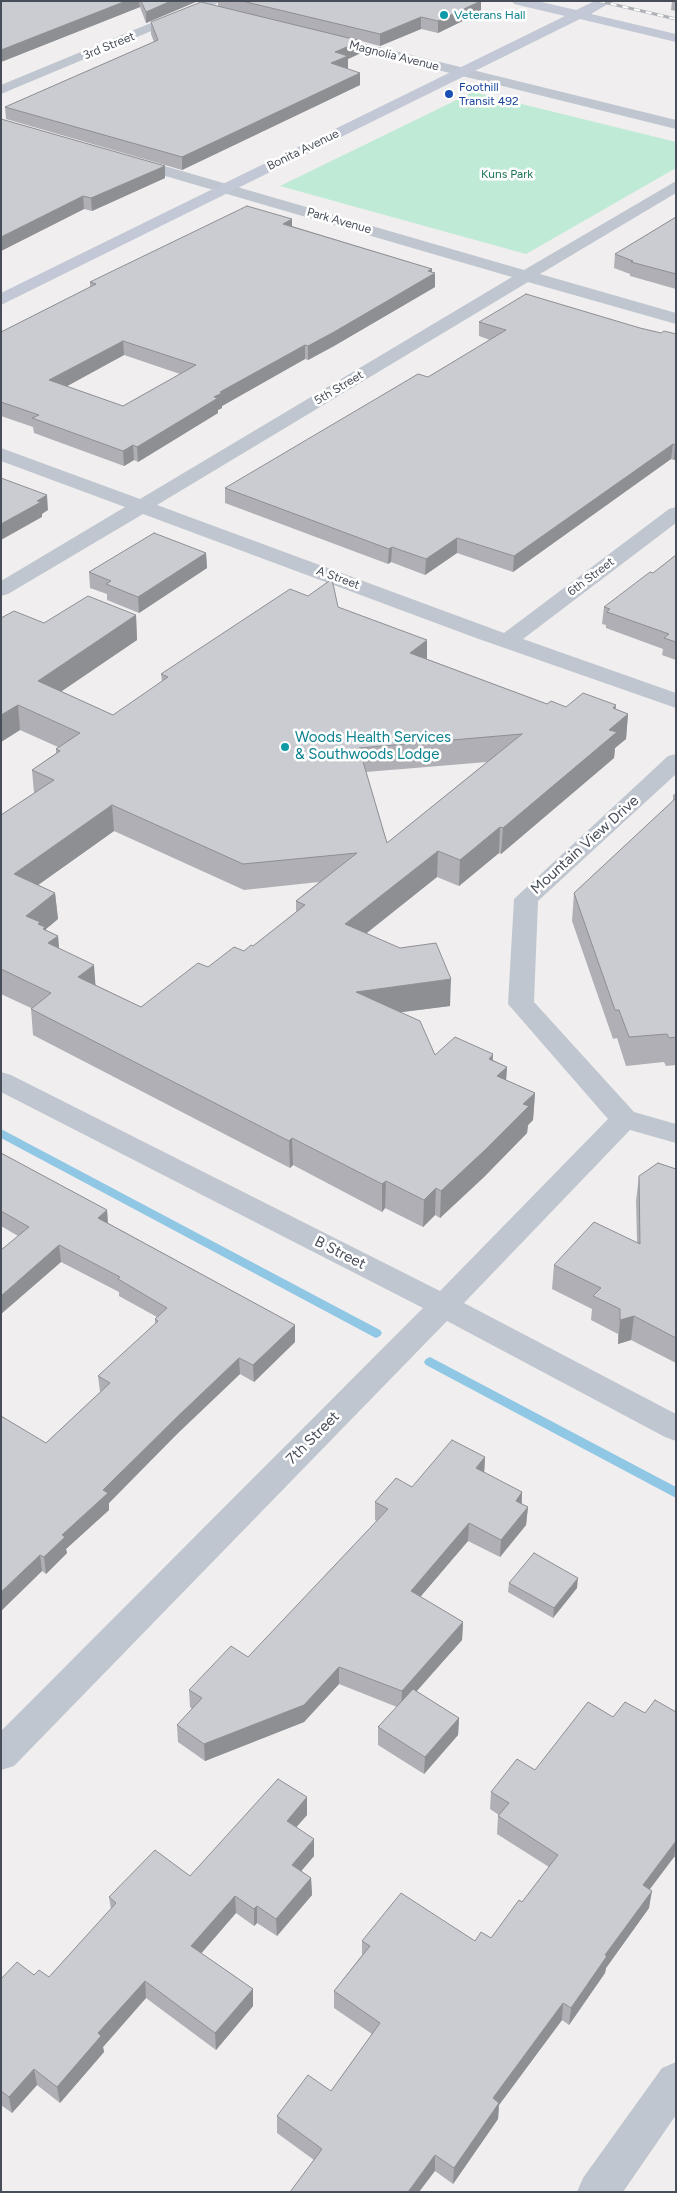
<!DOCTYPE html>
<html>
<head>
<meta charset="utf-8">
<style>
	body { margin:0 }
	#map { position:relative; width:677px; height:2193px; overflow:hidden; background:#f0eeee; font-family:Figtree,sans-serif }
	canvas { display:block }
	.frame { position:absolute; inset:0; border:2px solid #474e59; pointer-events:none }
</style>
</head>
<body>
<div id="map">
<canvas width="677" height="2193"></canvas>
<div class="frame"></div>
</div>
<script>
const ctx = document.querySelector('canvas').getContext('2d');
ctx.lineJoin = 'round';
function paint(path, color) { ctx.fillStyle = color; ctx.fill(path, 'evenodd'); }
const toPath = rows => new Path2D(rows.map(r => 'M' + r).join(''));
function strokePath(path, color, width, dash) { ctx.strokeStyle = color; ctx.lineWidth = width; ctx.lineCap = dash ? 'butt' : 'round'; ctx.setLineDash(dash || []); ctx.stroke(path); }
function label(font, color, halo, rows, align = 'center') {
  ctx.font = font + ' Figtree,sans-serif'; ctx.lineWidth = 5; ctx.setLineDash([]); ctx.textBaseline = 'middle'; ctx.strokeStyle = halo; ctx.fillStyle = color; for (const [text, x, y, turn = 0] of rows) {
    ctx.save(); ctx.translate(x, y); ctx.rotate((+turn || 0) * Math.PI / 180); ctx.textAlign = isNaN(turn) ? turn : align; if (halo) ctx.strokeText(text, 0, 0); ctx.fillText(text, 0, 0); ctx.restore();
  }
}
paint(toPath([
	[473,92,676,142,676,168,526,254,280,186]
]), '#bfebd6');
paint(toPath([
	[1,1129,380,1330,382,1333,380,1336,376,1338,372,1336,1,1138,1,1129],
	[430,1357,676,1487,676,1498,426,1365,424,1362,426,1359,430,1357]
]), '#8fc7e5');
paint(toPath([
	[204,1,223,1,1,94,1,85,204,1],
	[326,34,676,120,676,129,321,41,319,38,326,34],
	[130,156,524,270,676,181,676,193,540,274,676,313,676,324,528,282,157,505,504,633,669,509,676,507,676,523,523,639,676,693,676,708,476,638,143,514,8,594,1,596,1,581,125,507,1,461,1,448,140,499,512,277,124,164,122,161,124,158,130,156],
	[676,754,676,774,538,901,534,1002,634,1112,676,1124,676,1143,630,1130,464,1303,676,1414,676,1441,665,1437,447,1321,14,1766,1,1770,1,1731,423,1308,1,1092,1,1072,11,1075,440,1291,608,1119,508,1004,514,899,668,756,676,754],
	[676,2062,676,2115,623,2192,577,2192,583,2178,662,2068,676,2062]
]), '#bfc6cf');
paint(toPath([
	[512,1,537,1,576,10,595,1,613,1,591,14,676,34,676,42,580,19,1,305,1,293,565,16,514,4,512,1]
]), '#c2c8d5');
const rail = toPath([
	[599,1,676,19]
]);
strokePath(rail, '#b0b2b7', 3);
strokePath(rail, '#fff', 2, [6]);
paint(toPath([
	[1,1,198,1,146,23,140,7,1,62],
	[218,1,481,1,481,12,438,33,421,29,380,46,361,41,361,53,348,59,348,68,347,69,360,85,182,170,6,119,5,107,154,42,151,34,151,22,218,6],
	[672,1,676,1,676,11,671,10],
	[1,119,165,166,165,178,92,211,84,209,1,251],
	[676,217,676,289,630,276,630,274,614,268,615,254],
	[292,219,292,226,432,269,432,272,435,287,334,346,308,360,305,359,222,406,222,408,218,410,218,413,138,462,134,460,124,466,34,433,33,427,1,416,1,332,90,287,90,282],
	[124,355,180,374,123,406,66,386],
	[479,322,640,328,661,333,676,334,676,459,674,460,671,459,513,572,457,553,425,575,391,562,388,564,225,503,225,488,428,377,490,340,479,336],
	[206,553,207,568,139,613,107,600,107,594,90,588,89,572],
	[676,555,676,660,662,655,663,649,606,628,606,625,602,624,604,607,653,573],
	[338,607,427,659,547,704,566,707,616,709,628,714,626,739,615,748,614,758,501,854,499,853,459,886,437,877,367,933,450,1006,401,1012,435,1055,493,1060,507,1067,506,1080,535,1093,533,1120,528,1125,527,1133,484,1177,440,1218,435,1215,423,1227,385,1208,382,1212,293,1165,290,1168,33,1035,31,1008,1,994,1,815,34,793,32,770,56,753,56,749,58,747,20,730,1,742,44,623,136,615,137,640,61,691,113,715,162,682,161,674],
	[487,762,387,843,366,772],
	[114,831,244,890,319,882,296,901,296,912,253,946,244,951,208,967,141,1007,96,985,59,948,58,936,46,930,46,929,58,919,55,893,38,885],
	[676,793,676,1065,666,1066,664,1062,626,1066,617,1038,613,1039,572,921,574,893,673,801,673,795],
	[1,1153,107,1210,108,1223,295,1325,295,1342,254,1382,240,1374,177,1434,109,1503,109,1510,66,1549,67,1553,46,1574,42,1571,1,1611,46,1443,100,1392,98,1376,155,1324,155,1319,157,1317,119,1296,119,1292,61,1262,1,1314,1,1250,18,1236,1,1226],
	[676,1169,676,1363,631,1340,618,1344,618,1334,591,1320,592,1309,552,1289,554,1265,637,1242,636,1201,639,1176],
	[485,1457,484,1473,522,1492,522,1504,528,1507,526,1525,500,1557,468,1541,420,1597,463,1622,462,1640,416,1691,459,1718,458,1735,424,1774,378,1745,378,1727,397,1707,339,1684,304,1722,205,1761,178,1742,177,1725,192,1709,190,1707,189,1690,248,1657,377,1521,375,1520,375,1502],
	[509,1583,577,1588,553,1618,508,1592],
	[676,1712,676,1858,674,1857,650,1889,649,1908,606,1968,605,1973,569,2025,562,2020,499,2105,498,2119,453,2184,435,2171,314,2160,277,2133,277,2116,331,2091,372,2034,334,2008,334,1991,362,1955,362,1941,475,1941,491,1938,522,1902,549,1867,497,1834,498,1816,499,1815,490,1809,491,1792,535,1770,613,1717,645,1713],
	[307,1797,307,1815,296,1827,314,1856,301,1871,311,1878,312,1895,277,1936,257,1923,254,1926,236,1913,201,1953,253,1989,253,2006,216,2050,146,1998,103,2047,104,2052,60,2103,37,2085,12,2113,1,2105,1,1979,34,1975,49,1977,111,1909,109,1897,190,1876]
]), '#afafb5');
paint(toPath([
	[126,1,139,1,140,7,1,62,1,50],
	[171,1,198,1,146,23,146,12],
	[481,1,481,12,438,33,438,21],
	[421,17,421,29,380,46,380,34],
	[361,41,361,53,348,59,348,68,331,76,331,63,335,52],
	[360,73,360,85,182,170,182,157],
	[165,166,165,178,92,211,91,198],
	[83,196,84,209,1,251,1,237],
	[292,219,292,233,283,224],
	[432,269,432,275,435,273,435,287,334,346,308,360,308,346],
	[123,341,124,355,51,395,49,380],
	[305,345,305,359,222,406,222,408,218,410,218,413,138,462,137,447,214,397,220,392],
	[673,444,671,459,513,572,514,556],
	[133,445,134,460,124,466,123,451],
	[675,445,676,459,674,460],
	[47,495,48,510,42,514,42,517,1,540,1,524],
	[457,538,457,553,425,575,426,559],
	[392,547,391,562,388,564,389,549],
	[206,553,207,568,139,613,138,597],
	[136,615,137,640,40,706,38,681],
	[427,640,427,665,410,653],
	[18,705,20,730,1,742,1,715],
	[616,705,614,725,628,714,626,739,615,748,614,758,501,854,503,828],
	[112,805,114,831,17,900,14,874],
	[500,827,499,853,459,886,460,860],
	[438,851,437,877,345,950,345,924],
	[55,893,58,919,46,929,48,954,26,916],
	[58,936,60,962,48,943],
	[94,965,96,992,78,977],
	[451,979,450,1006,356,1018,356,992],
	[493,1054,492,1081,489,1059],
	[507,1067,505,1094,497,1076],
	[535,1093,533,1120,528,1125,527,1133,484,1177,440,1218,441,1191,523,1104],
	[292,1138,293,1165,290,1168,289,1141],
	[386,1181,385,1208,382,1212,382,1184],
	[436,1188,435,1215,423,1227,424,1200],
	[107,1210,108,1226,98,1218],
	[59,1245,61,1262,1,1314,1,1296],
	[634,1316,631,1340,618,1344,620,1320],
	[295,1325,295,1342,254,1382,253,1365],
	[239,1358,240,1374,177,1434,109,1503,109,1510,66,1549,67,1553,46,1574,44,1557,62,1535,103,1490,176,1418],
	[485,1457,484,1475,476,1468],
	[522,1492,521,1510,516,1501],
	[528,1507,526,1525,500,1557,501,1540],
	[469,1523,468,1541,410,1609,411,1591],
	[40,1555,42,1571,1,1611,1,1592],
	[578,1578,577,1588,553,1618,554,1608],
	[463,1622,462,1640,401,1709,402,1691],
	[339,1667,339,1684,304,1722,205,1761,204,1744],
	[459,1718,458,1735,424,1774,425,1757],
	[307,1797,307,1815,287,1838,287,1821],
	[314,1839,314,1856,292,1882,292,1865],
	[676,1841,674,1857,640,1902,643,1885],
	[311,1878,312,1895,277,1936,276,1919],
	[652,1891,649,1908,606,1968,605,1973,569,2025,571,2008,605,1955],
	[235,1896,236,1913,193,1963,191,1946],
	[257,1906,257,1923,254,1926,254,1909],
	[145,1981,146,1998,103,2047,104,2052,60,2103,57,2087,98,2033],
	[253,1989,253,2006,216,2050,215,2033],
	[563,2003,562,2020,499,2105,498,2119,453,2184,454,2168,493,2098],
	[34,2069,37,2085,12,2113,9,2097],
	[435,2155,435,2171,419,2192,408,2192]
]), '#8e8f93');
const building = toPath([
	[1,1,126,1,1,50,1,1],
	[141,1,171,1,146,12,141,1],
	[242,1,481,1,438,21,421,17,380,34,242,1],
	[201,2,361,41,335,52,348,56,331,63,360,73,182,157,5,107,158,40,151,22,201,2],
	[1,119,165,166,91,198,83,196,1,237,1,119],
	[247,206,292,219,283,224,432,269,428,271,435,273,334,332,308,346,305,345,220,392,222,393,214,397,218,398,137,447,133,445,123,451,32,418,39,415,1,402,1,332,96,284,90,282,247,206],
	[123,341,196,365,123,406,49,380,123,341],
	[676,217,676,274,631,262,633,261,615,254,676,217],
	[526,294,640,328,661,333,664,331,676,334,676,445,673,444,514,556,457,538,426,559,392,547,389,549,225,488,418,374,428,377,506,330,479,322,526,294],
	[1,478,47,495,37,501,41,502,1,524,1,478],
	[154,533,206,553,138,597,106,584,111,581,89,572,154,533],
	[676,555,676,642,664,638,669,634,607,612,610,609,604,607,650,572,653,573,676,555],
	[332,579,338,607,427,640,410,653,547,704,551,701,566,707,583,693,616,705,613,708,628,714,609,730,617,732,503,828,500,827,460,860,438,851,345,924,400,948,436,943,451,979,356,992,420,1021,435,1055,455,1037,493,1054,489,1059,507,1067,497,1076,535,1093,523,1104,529,1106,485,1150,441,1191,436,1188,424,1200,386,1181,382,1184,292,1138,289,1141,31,1009,51,993,1,969,1,815,54,780,32,770,60,751,56,749,80,733,18,705,1,715,1,618,14,611,44,623,88,596,136,615,38,681,113,715,168,677,161,674,290,589,308,596,332,579],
	[522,734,387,843,359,748,522,734],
	[112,805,243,864,357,853,296,901,305,905,253,946,251,945,244,951,234,947,208,967,198,963,141,1007,78,977,94,965,48,943,58,936,43,929,45,927,38,924,40,922,26,916,55,893,14,874,112,805],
	[676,798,676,1037,669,1038,667,1034,629,1037,619,1010,615,1010,574,893,676,798],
	[1,1153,107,1210,98,1218,295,1325,253,1365,239,1358,176,1418,103,1490,108,1493,62,1535,65,1537,44,1557,40,1555,1,1592,1,1416,46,1443,110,1383,98,1376,158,1321,155,1319,167,1308,118,1279,120,1277,59,1245,1,1296,1,1250,29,1227,1,1211,1,1153],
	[658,1163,676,1169,676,1338,634,1316,620,1320,620,1309,593,1296,601,1288,554,1265,594,1222,640,1244,639,1176,658,1163],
	[452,1440,485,1457,476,1468,522,1492,516,1501,528,1507,501,1540,469,1523,411,1591,463,1622,402,1691,339,1667,304,1705,204,1744,177,1725,202,1698,189,1690,231,1646,248,1657,388,1509,375,1502,396,1478,412,1487,452,1440],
	[534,1553,578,1578,554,1608,509,1583,534,1553],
	[413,1689,459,1718,425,1757,378,1727,413,1689],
	[655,1700,676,1712,676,1841,643,1885,652,1891,605,1955,607,1956,571,2008,563,2003,493,2098,499,2103,454,2168,435,2155,408,2192,290,2192,322,2149,277,2116,308,2075,331,2091,380,2023,334,1991,370,1946,362,1941,401,1893,475,1941,481,1932,491,1938,519,1900,522,1902,558,1855,498,1816,509,1803,491,1792,517,1759,535,1770,588,1702,613,1717,625,1702,645,1713,655,1700],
	[278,1779,307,1797,287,1821,314,1839,292,1865,311,1878,276,1919,257,1906,254,1909,235,1896,191,1946,253,1989,215,2033,145,1981,98,2033,101,2036,57,2087,34,2069,9,2097,1,2091,1,1979,17,1962,34,1975,39,1970,49,1977,116,1903,109,1897,155,1850,190,1876,278,1779]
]);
paint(building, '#cbccd2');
strokePath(building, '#8e8f93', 1);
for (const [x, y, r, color] of [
	[444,15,5,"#0f9aa8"],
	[449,94,5,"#1a4fb4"],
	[285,747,5,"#0f9aa8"]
]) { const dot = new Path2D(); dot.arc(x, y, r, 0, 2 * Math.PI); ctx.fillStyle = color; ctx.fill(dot); strokePath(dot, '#fff', 2); }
label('12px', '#0d838f', '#fff', [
	["Veterans Hall",454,15]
], 'left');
label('12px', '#474e59', '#fff', [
	["3rd Street",109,46,-22],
	["Magnolia Avenue",394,56,14],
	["Bonita Avenue",303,150,-26],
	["Park Avenue",339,221,16],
	["5th Street",339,388,-31],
	["6th Street",591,577,-37],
	["A Street",338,578,20]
]);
label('12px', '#164399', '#fff', [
	["Foothill",459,87],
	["Transit 492",459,101]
], 'left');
label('12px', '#1e7555', '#fff', [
	["Kuns Park",507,174]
]);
label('15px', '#0d838f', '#fff', [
	["Woods Health Services",295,738],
	["& Southwoods Lodge",295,755]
], 'left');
label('15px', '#474e59', '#fff', [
	["Mountain View Drive",585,845,-42],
	["B Street",340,1253,27],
	["7th Street",313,1438,-45]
]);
</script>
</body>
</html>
